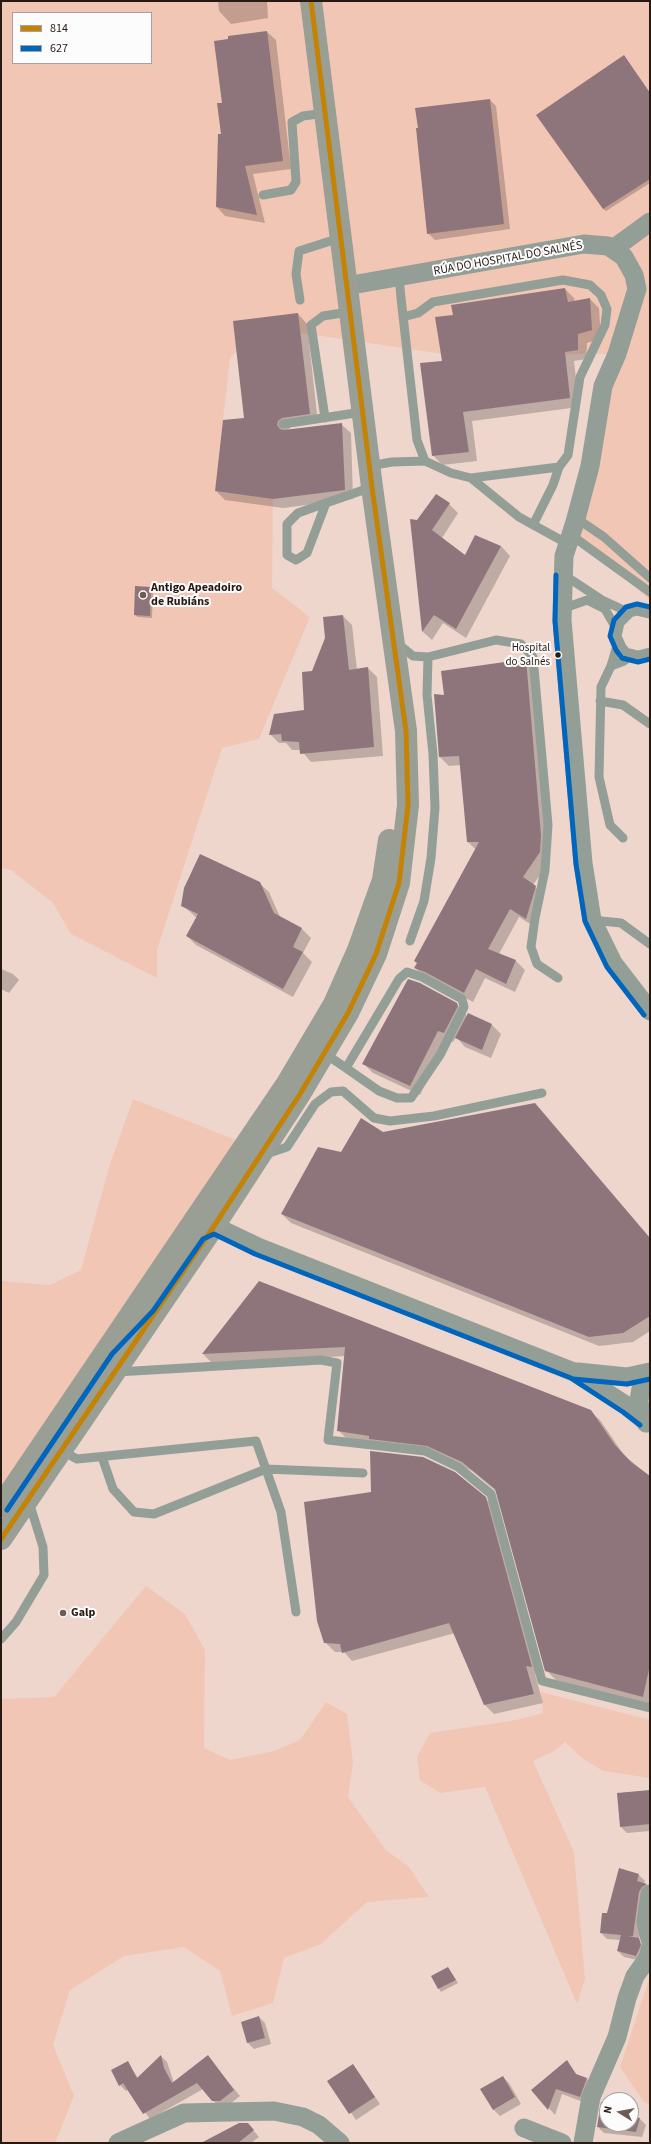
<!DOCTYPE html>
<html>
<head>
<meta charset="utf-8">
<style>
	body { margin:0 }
	#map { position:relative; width:651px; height:2144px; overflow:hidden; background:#eed6cd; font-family:"Source Sans 3",sans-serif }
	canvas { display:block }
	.frame { position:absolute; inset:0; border:2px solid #291913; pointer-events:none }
	.legend { position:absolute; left:12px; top:12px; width:140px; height:52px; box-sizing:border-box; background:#fcfcfc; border:1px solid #a8a19f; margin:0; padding:5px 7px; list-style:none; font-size:12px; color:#291913 }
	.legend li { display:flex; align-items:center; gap:8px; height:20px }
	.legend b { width:20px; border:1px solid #a8a19f }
	.north { position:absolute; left:599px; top:2092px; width:40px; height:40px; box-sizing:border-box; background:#fcfcfc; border:1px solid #a8a19f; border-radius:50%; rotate:281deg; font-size:11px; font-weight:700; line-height:16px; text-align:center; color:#291913 }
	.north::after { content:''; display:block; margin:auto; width:14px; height:18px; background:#6e5b54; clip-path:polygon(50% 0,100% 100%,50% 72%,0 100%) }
</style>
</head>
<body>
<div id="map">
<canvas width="651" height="2144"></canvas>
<div class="frame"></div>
<ul class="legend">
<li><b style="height:5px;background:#c48305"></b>814</li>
<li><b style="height:5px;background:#0065bd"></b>627</li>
</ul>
<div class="north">N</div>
</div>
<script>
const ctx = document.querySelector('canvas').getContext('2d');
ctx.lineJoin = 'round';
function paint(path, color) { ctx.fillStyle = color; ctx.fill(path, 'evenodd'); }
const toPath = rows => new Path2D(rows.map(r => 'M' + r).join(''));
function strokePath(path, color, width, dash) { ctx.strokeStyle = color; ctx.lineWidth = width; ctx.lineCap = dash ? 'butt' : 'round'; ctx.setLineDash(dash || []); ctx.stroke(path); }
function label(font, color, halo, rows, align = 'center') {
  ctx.font = font + ' "Source Sans 3",sans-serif'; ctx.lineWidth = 4; ctx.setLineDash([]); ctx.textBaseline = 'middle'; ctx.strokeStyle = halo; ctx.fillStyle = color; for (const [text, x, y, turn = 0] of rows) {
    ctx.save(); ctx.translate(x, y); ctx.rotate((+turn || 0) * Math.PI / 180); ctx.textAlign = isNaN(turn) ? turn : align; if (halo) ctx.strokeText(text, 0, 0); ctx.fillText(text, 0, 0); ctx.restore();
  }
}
paint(toPath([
	[1,1,650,1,650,600,585,545,579,544,617,354,443,354,261,327,230,358,215,491,273,499,272,588,310,617,259,739,222,748,157,950,157,978,71,934,53,903,11,870,1,868],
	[13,13,151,13,151,63,13,63],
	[133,1099,263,1151,1,1538,1,1281,50,1285,81,1270,109,1167],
	[146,1586,185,1614,205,1650,204,1748,230,1760,274,1751,300,1740,326,1702,347,1714,353,1762,348,1797,386,1850,409,1867,429,1897,367,1902,321,1944,284,1958,273,2003,232,2016,220,1971,184,1947,124,1956,70,1990,53,2045,74,2096,55,2143,1,2143,1,1699,54,1697],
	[541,1692,650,1720,650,1778,603,1771,582,1758,565,1742,554,1751,533,1761,574,1852,585,1979,577,2004,485,1787,440,1793,420,1780,417,1757,430,1733,516,1720,543,1713],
	[650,1976,650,2105,644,2102,620,2067]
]), '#f2c6b4');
paint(toPath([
	[218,1,267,1,268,18,231,24,219,11],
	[267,32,276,40,291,169,253,174,265,223,225,216,217,207,230,39],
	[624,56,650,93,650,183,606,211,603,209],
	[490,100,496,106,510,229,435,240,428,233],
	[565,289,574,298,575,302,590,299,599,308,601,339,587,343,586,359,574,361,579,407,472,421,477,461,442,465,433,455,443,362,454,316,453,306],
	[298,314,307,324,318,423,291,427,287,431,341,424,351,433,353,499,283,508,225,500,216,491,246,418],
	[449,504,458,513,442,538,466,556,501,546,510,556,466,638,443,623,432,640,423,632,411,520,418,521],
	[150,588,153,590,152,618,138,617,135,615],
	[343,616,352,625,357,670,368,668,377,677,383,756,311,762,301,750,292,750,286,743,279,743,270,734,305,711,313,672],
	[525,661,534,670,549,862,533,885,544,896,535,927,519,917,499,954,516,961,525,970,515,992,485,978,473,1002,435,981,424,977,415,968,476,850,468,842,461,765,449,766,440,757,445,696],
	[259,883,269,892,280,917,302,929,311,938,303,953,312,962,293,997,196,945,187,936,197,918,182,905],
	[1,969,13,974,19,980,9,993,1,989],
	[456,1004,466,1013,466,1019,468,1014,492,1025,501,1034,491,1058,465,1047,456,1037,453,1042,447,1039,420,1095,373,1073,364,1064],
	[341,1153,650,1238,650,1331,633,1342,599,1346,291,1223,282,1214],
	[259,1283,590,1411,600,1420,624,1455,650,1477,650,1706,556,1680,546,1670,498,1493,472,1471,438,1454,347,1439,338,1430,346,1356,212,1363,203,1354],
	[372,1493,485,1498,495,1508,540,1676,535,1674,543,1703,494,1714,485,1705,455,1633,352,1661,344,1652,335,1652,325,1642],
	[650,1791,650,1831,627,1833,621,1827],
	[639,1875,645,1881,644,1884,650,1888,645,1899,639,1941,644,1946,642,1961,624,1957,618,1951,621,1940,607,1939,601,1933,607,1914],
	[448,1968,458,1983,441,1992,432,1977],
	[259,2017,265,2023,271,2044,254,2049,248,2043],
	[161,2056,167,2062,174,2083,208,2057,240,2096,226,2107,219,2107,203,2089,150,2119,128,2090,126,2091,120,2085,127,2062,138,2078],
	[566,2061,578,2076,587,2079,593,2085,586,2103,562,2094,555,2115,533,2090],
	[353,2065,380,2104,356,2120,329,2081],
	[503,2077,509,2083,521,2104,500,2116,494,2110,482,2090],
	[607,2104,607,2124,631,2124,631,2117,640,2119,646,2125,642,2137,604,2133,598,2127],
	[248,2124,259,2137,251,2143,203,2143]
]), '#0003');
paint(toPath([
	[267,31,283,161,245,166,257,215,216,207,218,134,221,134,217,103,222,103,214,41,228,39,228,36],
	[624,55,650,93,650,179,603,209,536,115],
	[490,99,504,224,427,234,416,128,418,128,415,108],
	[565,288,568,302,590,298,592,330,578,334,578,350,565,352,570,398,463,412,469,452,432,456,420,363,442,361,435,317,453,315,451,305],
	[298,313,310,414,282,418,278,421,277,425,280,429,284,430,342,423,345,490,273,499,215,491,223,420,244,418,233,321],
	[436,494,450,503,432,530,465,555,475,535,501,546,456,629,434,615,422,632,410,519,417,520],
	[135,586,151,587,150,616,134,615],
	[343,615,349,670,368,667,374,747,300,754,299,742,282,741,281,734,269,735,274,714,304,710,302,672,312,671,325,638,323,617],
	[526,659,541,835,540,852,523,877,536,886,526,919,510,909,488,949,516,960,506,984,476,969,464,993,425,972,414,968,417,963,414,961,479,842,467,842,459,756,439,757,434,694,444,695,441,671],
	[200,854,260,882,274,913,302,928,293,947,303,952,283,989,186,936,198,914,181,906,184,888],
	[408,979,420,983,457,1003,458,1006,444,1033,438,1031,410,1086,362,1064],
	[468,1013,492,1024,482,1050,455,1038],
	[535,1103,650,1238,650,1316,623,1333,589,1337,281,1214,318,1147,341,1152,361,1118,383,1132],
	[259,1281,591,1410,615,1445,631,1462,650,1476,650,1665,643,1697,545,1671,495,1489,462,1462,427,1446,369,1439,369,1436,337,1431,345,1347,202,1354],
	[370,1451,423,1457,455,1472,486,1497,532,1667,526,1666,534,1694,484,1705,449,1623,342,1653,340,1644,324,1643,317,1621,304,1502,371,1492],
	[650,1790,650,1824,620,1827,617,1793],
	[619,1868,639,1874,637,1881,647,1884,642,1887,639,1892,633,1936,628,1936,639,1938,641,1945,636,1956,617,1951,621,1935,600,1933,602,1913,607,1913],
	[448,1967,456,1980,438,1989,431,1976],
	[259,2016,265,2038,247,2043,241,2022],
	[161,2055,164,2068,172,2083,208,2055,234,2090,220,2101,212,2101,197,2083,143,2114,123,2083,119,2086,111,2070,128,2061,137,2078],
	[567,2060,576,2074,587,2078,580,2097,556,2089,548,2110,531,2090],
	[353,2064,375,2097,349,2114,327,2081],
	[503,2076,515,2097,493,2110,480,2089],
	[601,2102,607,2103,607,2124,631,2124,631,2116,640,2118,636,2132,597,2127],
	[239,2123,248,2123,254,2130,238,2143,201,2143]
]), '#8e757c');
strokePath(toPath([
	[263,195,291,190,296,182,292,122,303,116,325,113],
	[399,277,401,298,417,440,425,461,451,473,471,478,559,467,568,455,580,377,605,325,607,309,601,295,590,285,563,280,433,302,418,313,403,317],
	[300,300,296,274,299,251,340,238],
	[325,418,311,325,323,316,349,312],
	[283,424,362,412],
	[369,466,392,462,425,461],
	[471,478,519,517,568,544],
	[326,503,307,553,296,560,287,555,287,524,298,513,326,503,372,487],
	[576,518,604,537,650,578],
	[533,525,553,485,559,467],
	[571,535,650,592],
	[564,575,602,600,630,613],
	[562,609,587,600,605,609,617,630],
	[650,614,637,611,630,613,620,623,617,636,622,647,626,652,638,655,650,652],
	[618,642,611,666,601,687,599,777,610,825,623,838],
	[397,643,413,656,428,657,496,640,521,644,533,657,548,825,545,870,535,918,531,947,537,964,558,978],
	[611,666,624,661,632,655],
	[600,701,623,705,650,724],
	[592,920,621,923,650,944],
	[410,941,424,901,431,858,435,808,433,754,427,695,428,657],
	[324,1053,346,1068,379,1091,397,1098,411,1098,440,1055,464,1007,462,999,422,977,407,972,399,979,346,1068],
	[264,1151,272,1152,287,1147,315,1104,331,1092,343,1091,374,1118,390,1121,434,1116,542,1093],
	[117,1372,321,1360,337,1363,328,1440,425,1451,458,1467,491,1494,542,1681,650,1708],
	[60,1450,77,1459,256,1441,281,1512,296,1612],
	[102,1457,113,1489,134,1512,154,1514,266,1469,363,1473],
	[1,1639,16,1622,44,1575,43,1547,29,1502]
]), '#939f96', 9);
strokePath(toPath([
	[613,249,650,222],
	[346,286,584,244,608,246,624,257,634,275,637,289,617,354,603,386,590,466,575,522,564,556,562,620,583,863,592,920,613,963,650,1011],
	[200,1232,214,1226,258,1247,574,1372,627,1406,644,1420],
	[578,1372,627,1377,650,1372],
	[646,1423,640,1410,639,1400,641,1389,650,1375],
	[650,1894,646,1922,650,1939],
	[524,2128,562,2143],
	[118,2143,184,2113,274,2111,303,2117,319,2125,340,2143],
	[583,2143,591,2097,617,2037,627,1998,635,1976,648,1958,650,1950]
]), '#939f96', 19);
strokePath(toPath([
	[1,1506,286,1085,334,1004,358,950,383,880,389,840],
	[1,1539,214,1226,300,1094,348,1013,376,954,399,883,408,805,406,731,372,487,311,1]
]), '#999f95', 22);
strokePath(toPath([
	[1,1539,214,1226,300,1094,348,1013,376,954,399,883,408,805,406,731,372,487,311,1]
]), '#c48305', 5);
strokePath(toPath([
	[556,575,555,621,576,864,585,921,607,967,644,1015],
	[650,607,637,604,626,607,614,620,610,636,616,650,622,658,638,662,650,659],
	[573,1379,627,1384,650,1379],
	[7,1510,112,1354,153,1311,203,1239,214,1234,255,1254,571,1378,623,1412,640,1425]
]), '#0065bd', 5);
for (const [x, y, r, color] of [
	[143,595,4,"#6e5b54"],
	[558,655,3.5,"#291913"],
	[63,1613,4,"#6e5b54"]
]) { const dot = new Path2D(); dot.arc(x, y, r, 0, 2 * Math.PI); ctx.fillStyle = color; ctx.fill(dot); strokePath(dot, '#fcfcfc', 1.5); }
label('11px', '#291913', '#fcfcfc', [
	["Hospital",550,649],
	["do Salnés",550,663]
], 'right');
label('12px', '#291913', '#fcfcfc', [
	["RÚA DO HOSPITAL DO SALNÉS",508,259,-10]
]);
label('bold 12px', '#291913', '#fcfcfc', [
	["Antigo Apeadoiro",151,588],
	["de Rubiáns",151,602],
	["Galp",71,1613]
], 'left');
</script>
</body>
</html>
